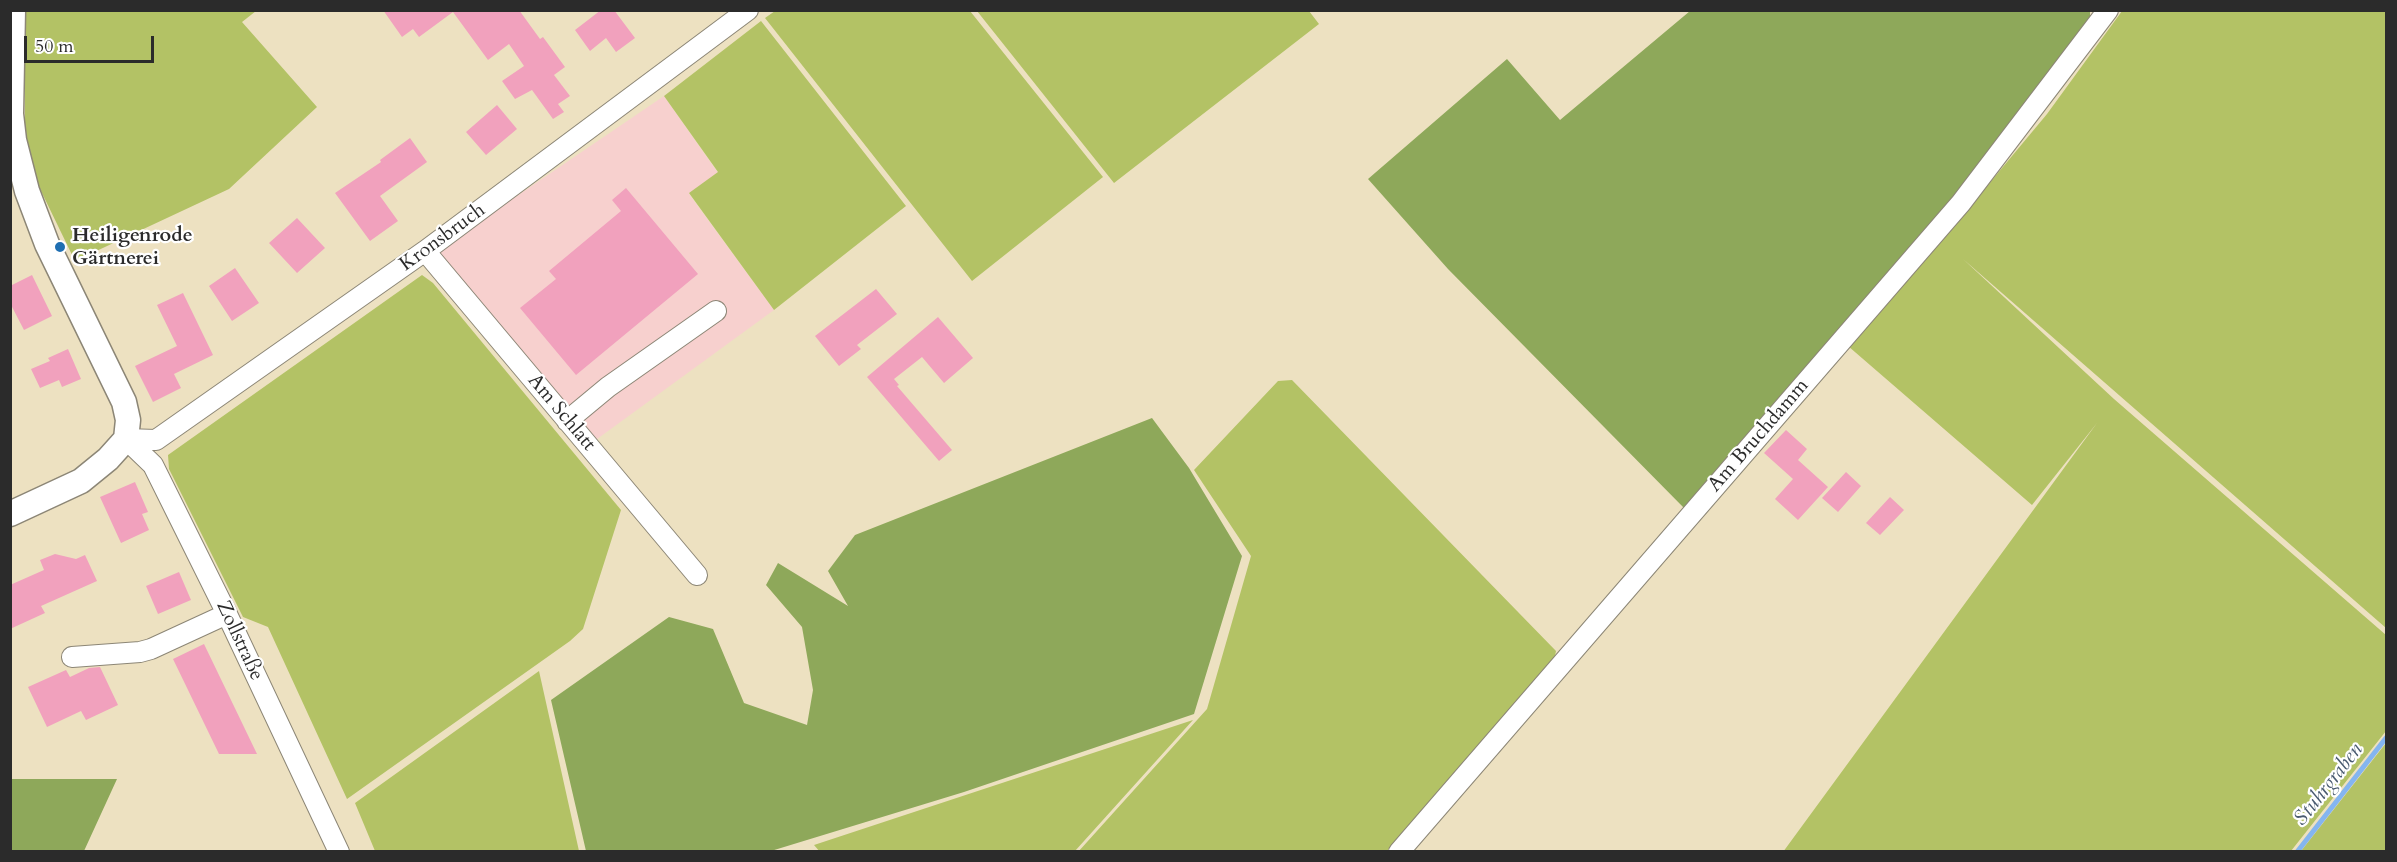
<!DOCTYPE html>
<html>
<head>
<meta charset="utf-8">
<style>
	body { margin:0 }
	#map { position:relative; width:2397px; height:862px; overflow:hidden; background:#ede1c1; font-family:Cardo,serif }
	canvas { display:block }
	.frame { position:absolute; inset:0; border:12px solid #2b2b2b; pointer-events:none }
	.scale { position:absolute; left:24px; top:36px; width:130px; height:27px; box-sizing:border-box; border:3px solid #2b2b2b; border-top:0; padding-left:8px; font-size:18px; line-height:21px; white-space:nowrap; color:#2b2b2b; -webkit-text-stroke:4px #fff; paint-order:stroke }
</style>
</head>
<body>
<div id="map">
<canvas width="2397" height="862"></canvas>
<div class="frame"></div>
<div class="scale">50 m</div>
</div>
<script>
const ctx = document.querySelector('canvas').getContext('2d');
ctx.lineJoin = 'round';
function paint(path, color) { ctx.fillStyle = color; ctx.fill(path, 'evenodd'); }
const toPath = rows => new Path2D(rows.map(r => 'M' + r).join(''));
function strokePath(path, color, width, dash) { ctx.strokeStyle = color; ctx.lineWidth = width; ctx.lineCap = dash ? 'butt' : 'round'; ctx.setLineDash(dash || []); ctx.stroke(path); }
function label(font, color, halo, rows, align = 'center') {
  ctx.font = font + ' Cardo,serif'; ctx.lineWidth = 4.5; ctx.setLineDash([]); ctx.textBaseline = 'middle'; ctx.strokeStyle = halo; ctx.fillStyle = color; for (const [text, x, y, turn = 0] of rows) {
    ctx.save(); ctx.translate(x, y); ctx.rotate((+turn || 0) * Math.PI / 180); ctx.textAlign = isNaN(turn) ? turn : align; if (halo) ctx.strokeText(text, 0, 0); ctx.fillText(text, 0, 0); ctx.restore();
  }
}
paint(toPath([
	[664,96,718,173,689,194,774,310,593,442,433,253]
]), '#f7d0ce');
paint(toPath([
	[25,11,256,11,242,22,317,107,229,189,75,261,25,158],
	[775,11,970,11,1103,177,972,281,765,18],
	[1309,11,1319,24,1114,183,977,11],
	[2122,11,2386,11,2386,628,1963,259,2114,399,2386,635,2386,731,2291,851,1783,852,2097,423,2032,505,1848,346,1942,240,2047,114],
	[761,21,906,206,774,310,689,193,718,172,664,96],
	[422,275,433,283,621,510,583,629,570,641,347,799,268,627,243,617,169,469,168,455],
	[1292,380,1556,651,1554,661,1387,851,1078,852,1207,709,1251,556,1194,470,1278,381],
	[539,671,579,851,375,851,355,803],
	[1193,720,1075,851,820,852,814,845],
	[2386,743,2386,851,2301,851]
]), '#b3c265');
paint(toPath([
	[1690,11,2090,11,2090,24,1928,232,1684,508,1448,269,1368,179,1507,59,1560,120],
	[1152,418,1189,468,1242,556,1194,714,964,792,771,851,586,851,551,700,669,617,713,629,744,703,807,725,813,690,802,627,766,585,778,563,848,606,828,571,855,535],
	[11,779,117,779,84,851,11,852]
]), '#8ea85a');
strokePath(toPath([
	[2297,852,2386,738]
]), '#84b5f0', 5);
paint(toPath([
	[383,10,519,10,540,39,543,37,565,67,554,75,570,96,558,104,564,112,553,119,532,90,515,99,502,81,524,66,509,44,488,60,453,12,419,37,413,29,402,37],
	[601,10,614,10,635,38,616,52,606,38,590,51,575,30],
	[497,105,517,129,486,155,466,132],
	[410,138,427,162,380,196,398,221,370,241,335,193,381,162,380,160],
	[626,188,698,274,576,375,520,308,556,279,549,271,621,211,612,200],
	[297,218,325,248,297,273,269,243],
	[235,268,259,303,232,321,209,286],
	[32,275,52,316,24,330,10,303,10,286],
	[876,289,897,314,857,345,861,349,839,366,815,336],
	[183,293,213,355,174,374,181,388,153,402,135,366,177,346,157,305],
	[938,317,973,358,944,383,922,357,894,379,899,385,897,386,952,450,939,461,867,377],
	[68,349,81,379,62,387,59,380,40,388,31,369,50,361,48,358],
	[1786,430,1807,449,1798,460,1828,487,1798,520,1775,499,1793,479,1764,453],
	[1846,472,1861,486,1838,512,1822,498],
	[135,482,148,512,142,514,149,530,121,543,100,497],
	[1890,497,1904,510,1880,535,1866,523],
	[55,554,76,559,85,555,97,581,41,606,45,613,10,629,10,585,44,570,40,560],
	[179,572,191,600,158,614,146,586],
	[204,644,257,754,219,754,173,659],
	[100,667,118,705,86,720,81,711,47,727,28,687,66,670,70,677,89,668]
]), '#f1a1bd');
const minor = toPath([
	[425,251,697,575],
	[567,421,608,387,716,311],
	[126,439,156,440,425,251,748,10],
	[126,439,153,465,225,610,339,852],
	[72,657,140,652,151,649,227,614],
	[1399,852,1961,203,2108,10]
]);
const major = toPath([
	[10,514,81,481,108,459,126,439,128,420,124,402,47,244,27,191,14,140,11,114,13,10]
]);
strokePath(minor, '#8c8676', 22);
strokePath(major, '#8c8676', 27);
strokePath(minor, '#fff', 20);
strokePath(major, '#fff', 24);
for (const [x, y, r, color] of [
	[60,247,6,"#1f6fb2"]
]) { const dot = new Path2D(); dot.arc(x, y, r, 0, 2 * Math.PI); ctx.fillStyle = color; ctx.fill(dot); strokePath(dot, '#fff', 2); }
label('bold 20px', '#2b2b2b', '#fff', [
	["Heiligenrode",72,236],
	["Gärtnerei",72,259]
], 'left');
label('20px', '#2b2b2b', '#fff', [
	["Kronsbruch",443,238,-36],
	["Am Schlatt",561,413,50],
	["Am Bruchdamm",1759,436,-49],
	["Zollstraße",239,641,65]
]);
label('italic 21px', '#4a5b70', '#fff', [
	["Stuhrgraben",2329,785,-52]
]);
</script>
</body>
</html>
